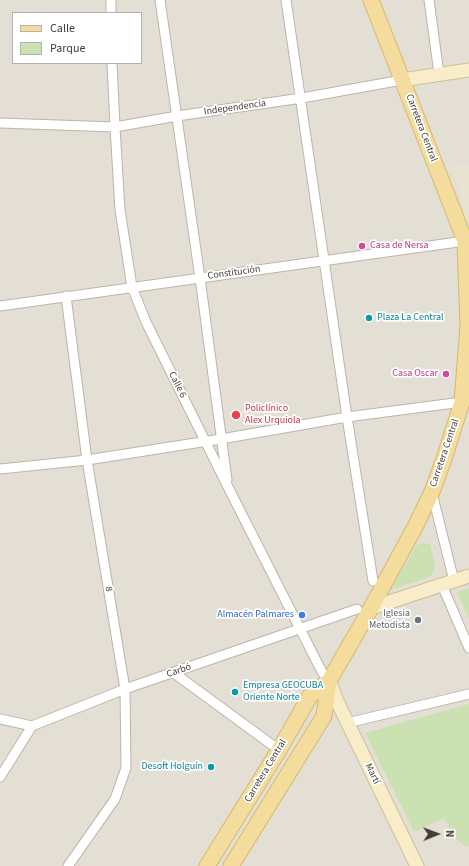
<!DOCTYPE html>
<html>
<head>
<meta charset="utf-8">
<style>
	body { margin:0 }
	#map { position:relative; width:469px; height:866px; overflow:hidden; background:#f1ede6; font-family:"Source Sans 3",sans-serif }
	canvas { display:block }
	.legend { position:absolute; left:12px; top:12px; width:130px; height:52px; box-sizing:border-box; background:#fff; border:1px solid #b3b2af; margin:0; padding:5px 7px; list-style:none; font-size:12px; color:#423e36 }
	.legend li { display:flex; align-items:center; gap:8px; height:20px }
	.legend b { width:20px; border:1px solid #b3b2af }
	.north { position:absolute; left:417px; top:814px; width:40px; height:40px; -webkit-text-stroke:3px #fff; paint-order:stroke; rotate:89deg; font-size:11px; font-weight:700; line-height:16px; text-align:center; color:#423e36 }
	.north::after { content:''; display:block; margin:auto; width:14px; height:18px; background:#423e36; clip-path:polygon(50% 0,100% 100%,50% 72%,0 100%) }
</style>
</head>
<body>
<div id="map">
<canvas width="469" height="866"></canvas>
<ul class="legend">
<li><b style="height:5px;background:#f3dc9c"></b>Calle</li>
<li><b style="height:11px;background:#cbe1b2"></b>Parque</li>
</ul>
<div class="north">N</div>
</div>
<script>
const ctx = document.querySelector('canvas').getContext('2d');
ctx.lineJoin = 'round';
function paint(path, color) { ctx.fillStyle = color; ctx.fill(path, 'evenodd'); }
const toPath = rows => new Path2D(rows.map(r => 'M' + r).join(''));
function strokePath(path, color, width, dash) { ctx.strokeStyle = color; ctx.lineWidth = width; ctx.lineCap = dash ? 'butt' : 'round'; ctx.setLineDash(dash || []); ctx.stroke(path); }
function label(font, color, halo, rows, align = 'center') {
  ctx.font = font + ' "Source Sans 3",sans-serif'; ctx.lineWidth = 3.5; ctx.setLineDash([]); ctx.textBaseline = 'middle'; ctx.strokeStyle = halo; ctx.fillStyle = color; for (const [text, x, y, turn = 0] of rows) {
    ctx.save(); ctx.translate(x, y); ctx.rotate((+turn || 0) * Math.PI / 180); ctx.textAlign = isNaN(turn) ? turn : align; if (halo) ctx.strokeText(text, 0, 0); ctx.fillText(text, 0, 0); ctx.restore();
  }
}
paint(toPath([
	[0,0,469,0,469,866,0,866],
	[13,13,141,13,141,63,13,63]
]), '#e4dfd4');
paint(toPath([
	[469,164,469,227,452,167]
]), '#e8e2d1');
paint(toPath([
	[423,543,430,544,435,565,434,570,430,577,390,590,417,545],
	[469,588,469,619,457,592],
	[469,704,469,846,465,846,457,840,444,818,414,832,365,733]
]), '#cbe1b2');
const street = toPath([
	[111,0,111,13],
	[160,0,200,278,227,480],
	[286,0,347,417,373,581],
	[429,0,439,74],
	[112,63,115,127,120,210,132,287,146,322,229,489,322,672,329,681],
	[0,123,115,127,177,116,302,98,402,80],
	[66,296,87,460,125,689,126,768,115,799,68,866],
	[0,306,465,241],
	[0,469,87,460,221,439,347,417,462,402],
	[432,493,454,581],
	[442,585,469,648],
	[174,673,279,750],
	[0,719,32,726,125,689,357,609],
	[347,723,469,694],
	[0,777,32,726]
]);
const secondary = toPath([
	[402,80,469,70],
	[371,608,469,576],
	[329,681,337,701,417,866]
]);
const primary = toPath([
	[207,866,279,750,310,696,329,681,371,608,416,525,432,492,445,456,462,402,468,326,465,241,371,0],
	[231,866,324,716,329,681]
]);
strokePath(street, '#bbb5a9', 11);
strokePath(secondary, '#ccc099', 15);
strokePath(primary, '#d6b96e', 17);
strokePath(street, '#fff', 9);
strokePath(secondary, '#f8edc8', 13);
strokePath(primary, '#f3dc9c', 15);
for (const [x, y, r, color] of [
	[362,246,4,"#d1479c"],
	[369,318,4,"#0f9aa8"],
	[446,374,4,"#d1479c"],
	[236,415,5,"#e0444e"],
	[302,615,4,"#3f7fe0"],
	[418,620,4,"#6b7280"],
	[235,692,4,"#0f9aa8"],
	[211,767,4,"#0f9aa8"]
]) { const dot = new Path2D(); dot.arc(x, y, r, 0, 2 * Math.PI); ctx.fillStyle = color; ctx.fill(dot); strokePath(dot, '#fff', 1.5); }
label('10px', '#423e36', '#fff', [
	["Independencia",235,108,-8],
	["Carretera Central",421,128,69],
	["Constitución",234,273,-8],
	["Calle 6",177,385,63],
	["Carretera Central",445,453,-71],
	["8",108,589,80],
	["Carbó",179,671,-19],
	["Carretera Central",266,771,-59],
	["Martí",372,774,64]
]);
label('10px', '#b23c85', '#fff', [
	["Casa de Nersa",370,246],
	["Casa Oscar",438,374,"right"]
], 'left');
label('10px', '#0d838f', '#fff', [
	["Plaza La Central",377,318],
	["Empresa GEOCUBA",243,686],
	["Oriente Norte",243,698],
	["Desoft Holguín",203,767,"right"]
], 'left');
label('10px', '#be3a42', '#fff', [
	["Policlínico",245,409],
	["Alex Urquiola",245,421]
], 'left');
label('10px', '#5b616d', '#fff', [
	["Iglesia",410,614],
	["Metodista",410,626]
], 'right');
label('10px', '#366cbe', '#fff', [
	["Almacén Palmares",294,615]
], 'right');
</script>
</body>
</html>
